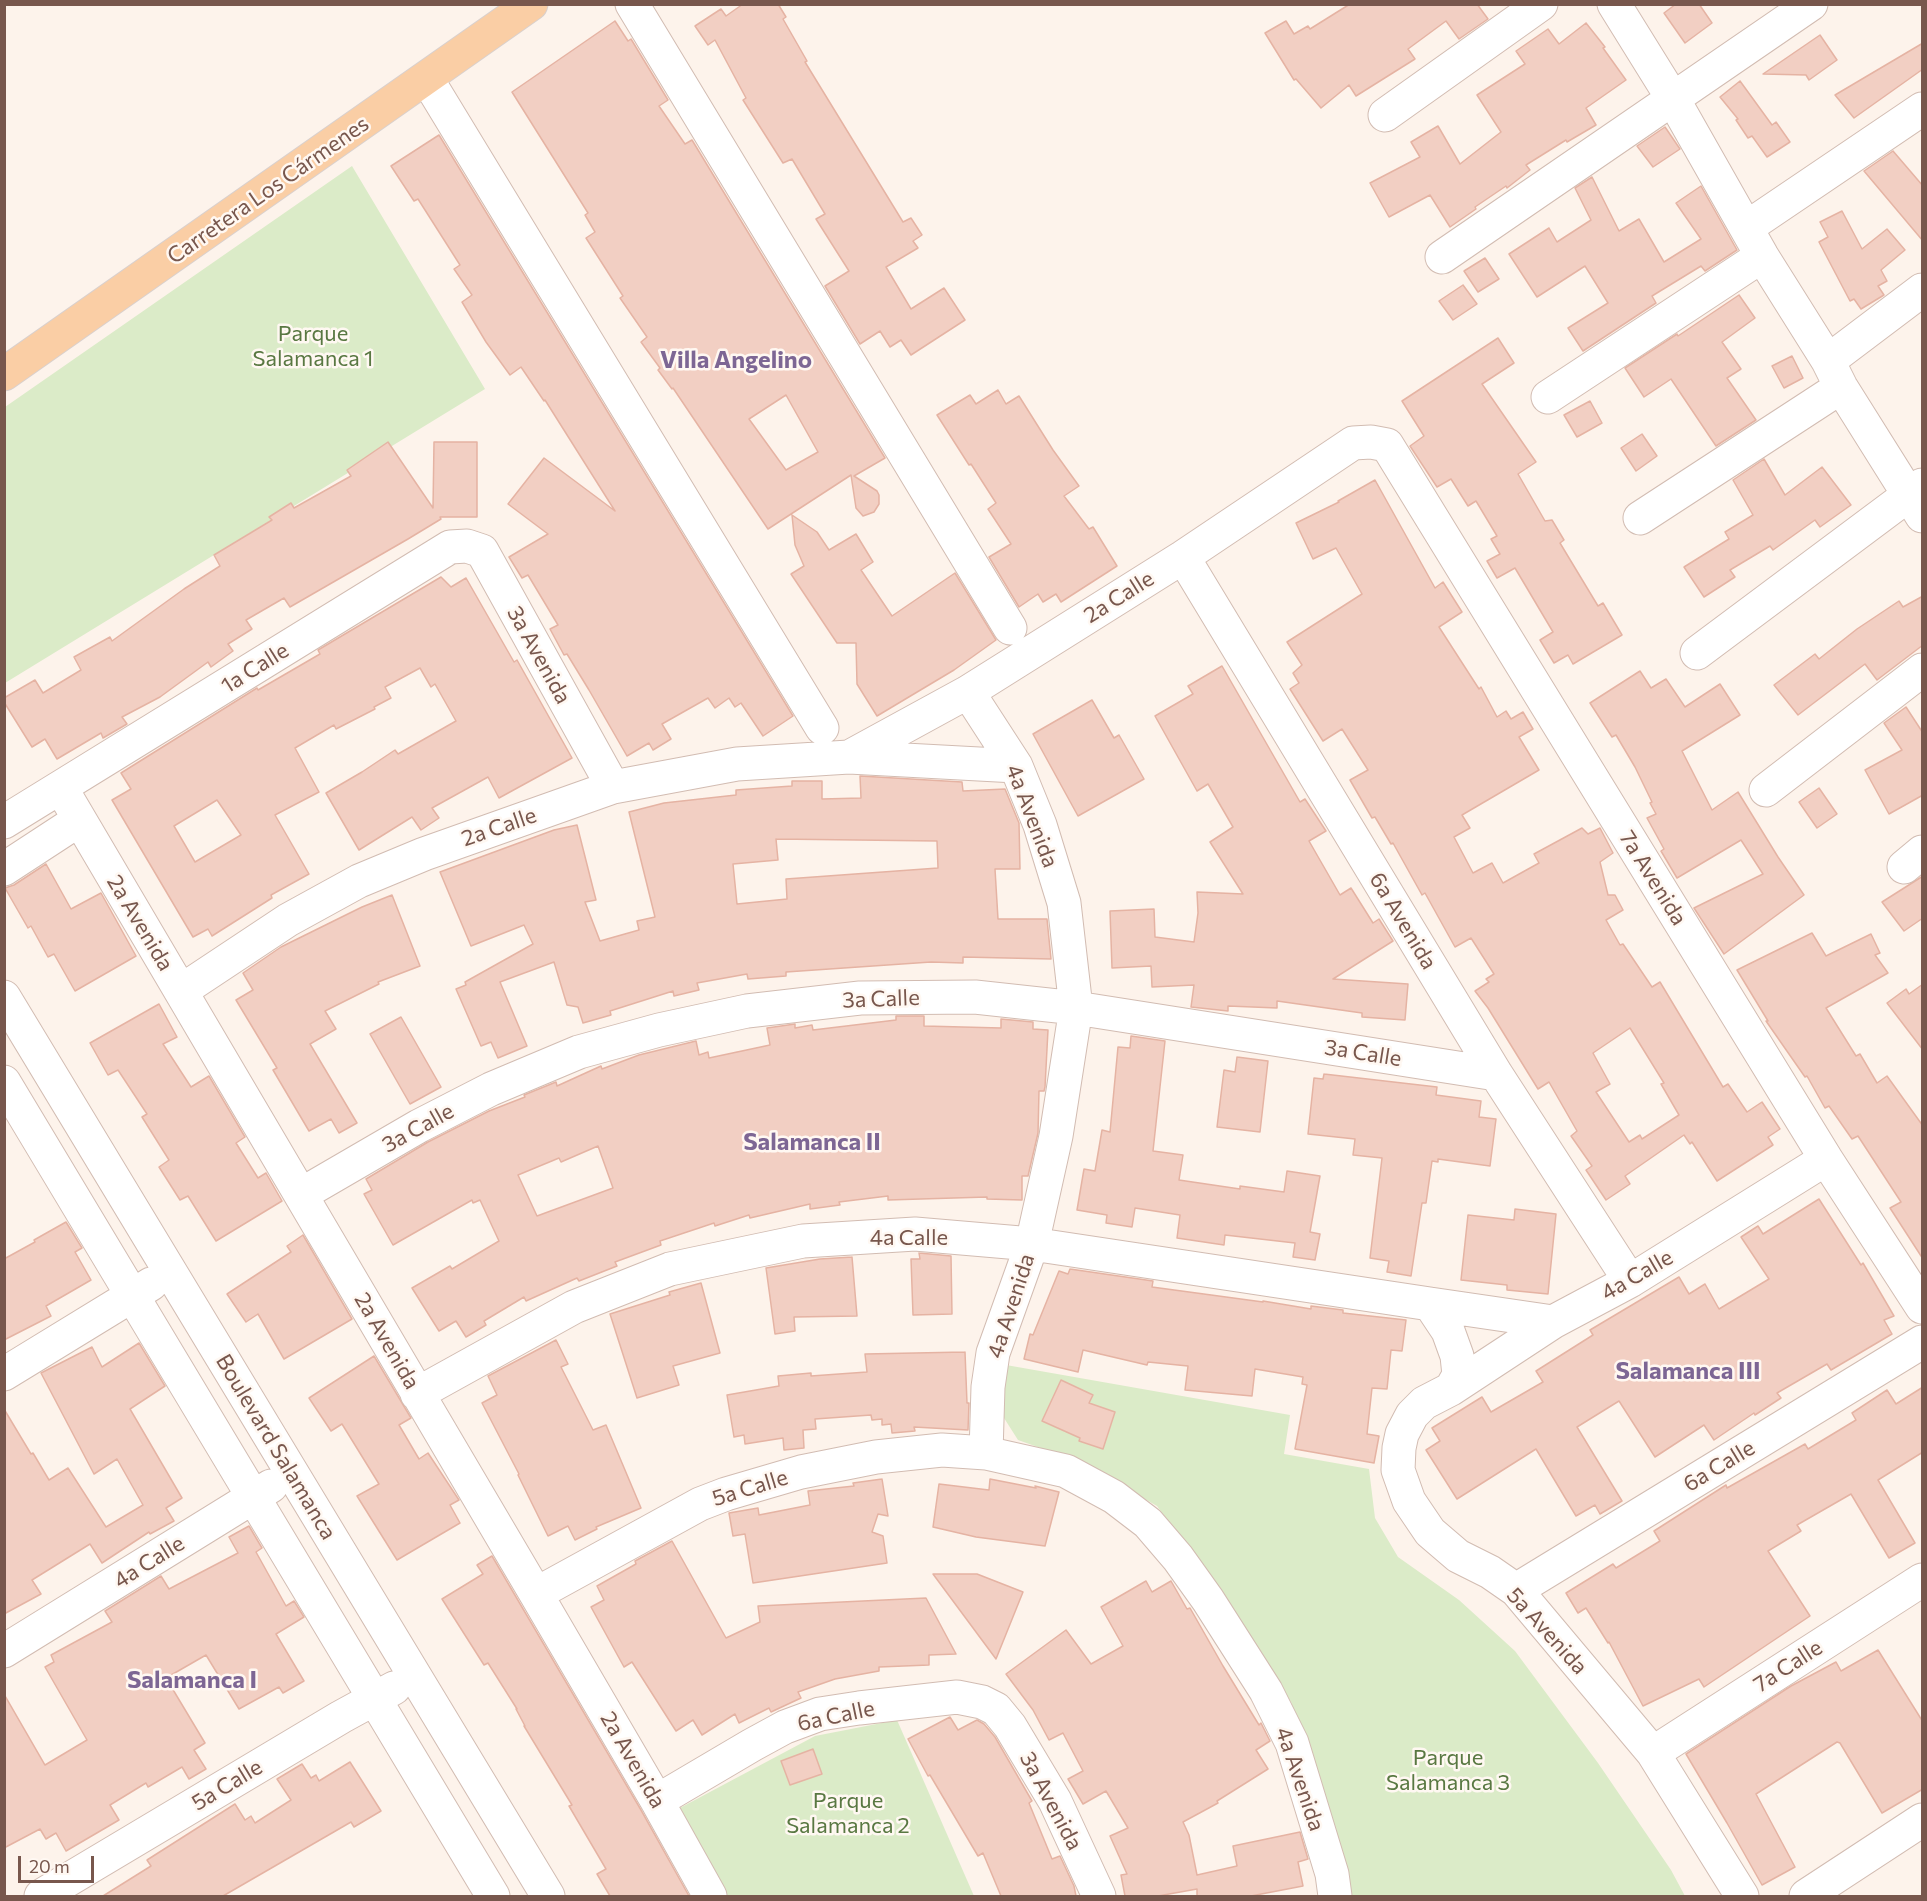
<!DOCTYPE html>
<html>
<head>
<meta charset="utf-8">
<style>
	body { margin:0 }
	#map { position:relative; width:1927px; height:1901px; overflow:hidden; background:#fdf3eb; font-family:Commissioner,sans-serif }
	canvas { display:block }
	.frame { position:absolute; inset:0; border:6px solid #78574d; pointer-events:none }
	.scale { position:absolute; left:18px; top:1856px; width:76px; height:27px; box-sizing:border-box; border:3px solid #78574d; border-top:0; padding-left:8px; font-size:18px; line-height:21px; white-space:nowrap; color:#78574d; -webkit-text-stroke:4px #fff8f2; paint-order:stroke }
</style>
</head>
<body>
<div id="map">
<canvas width="1927" height="1901"></canvas>
<div class="frame"></div>
<div class="scale">20 m</div>
</div>
<script>
const ctx = document.querySelector('canvas').getContext('2d');
ctx.lineJoin = 'round';
function paint(path, color) { ctx.fillStyle = color; ctx.fill(path, 'evenodd'); }
const toPath = rows => new Path2D(rows.map(r => 'M' + r).join(''));
function strokePath(path, color, width, dash) { ctx.strokeStyle = color; ctx.lineWidth = width; ctx.lineCap = dash ? 'butt' : 'round'; ctx.setLineDash(dash || []); ctx.stroke(path); }
function label(font, color, halo, rows, align = 'center') {
  ctx.font = font + ' Commissioner,sans-serif'; ctx.lineWidth = 5; ctx.setLineDash([]); ctx.textBaseline = 'middle'; ctx.strokeStyle = halo; ctx.fillStyle = color; for (const [text, x, y, turn = 0] of rows) {
    ctx.save(); ctx.translate(x, y); ctx.rotate((+turn || 0) * Math.PI / 180); ctx.textAlign = isNaN(turn) ? turn : align; if (halo) ctx.strokeText(text, 0, 0); ctx.fillText(text, 0, 0); ctx.restore();
  }
}
paint(toPath([
	[352,166,485,389,5,683,5,407],
	[1006,1365,1290,1415,1284,1454,1369,1469,1375,1518,1398,1557,1459,1600,1515,1651,1598,1763,1671,1870,1685,1896,1349,1896,1338,1838,1291,1702,1228,1604,1157,1506,1080,1462,1018,1440,1004,1418,1000,1394],
	[897,1720,974,1896,728,1896,678,1809,815,1736]
]), '#dbebc8');
const building = toPath([
	[743,4,778,4,786,17,783,19,807,61,805,62,903,222,911,218,922,235,913,241,918,248,886,267,911,309,944,288,965,320,911,355,901,340,890,347,880,331,860,344,825,286,849,271,816,219,825,214,792,159,783,163,743,100,746,98,715,40,708,45,695,26,721,9,726,16,743,4],
	[1350,4,1477,4,1488,19,1459,39,1446,21,1408,49,1415,59,1356,96,1349,85,1321,108,1296,79,1294,80,1265,33,1286,21,1294,34,1308,26,1310,29,1350,4],
	[1676,4,1699,4,1712,23,1685,43,1664,13,1676,4],
	[615,21,628,41,631,39,668,100,659,106,685,144,692,140,885,458,854,476,877,491,879,495,879,504,874,512,863,516,856,508,851,475,768,529,673,388,672,389,658,370,660,368,641,342,647,337,620,298,623,296,586,238,595,232,585,215,588,213,512,92,615,21],
	[786,395,818,452,786,470,749,419,786,395],
	[1586,23,1605,47,1603,48,1626,80,1586,108,1596,125,1567,142,1566,140,1526,165,1530,170,1507,188,1506,186,1475,207,1476,209,1450,227,1430,195,1389,217,1370,183,1420,157,1411,142,1438,126,1460,164,1501,132,1477,95,1525,64,1516,51,1548,29,1559,44,1586,23],
	[1820,35,1837,60,1809,80,1806,75,1763,74,1820,35],
	[1923,43,1923,69,1854,118,1835,95,1923,43],
	[1740,81,1772,125,1776,122,1790,142,1767,157,1752,136,1748,138,1736,120,1738,119,1720,97,1740,81],
	[1665,127,1680,149,1653,167,1637,146,1665,127],
	[439,135,793,716,763,736,741,703,735,707,729,698,715,708,708,698,662,724,671,739,653,750,649,743,627,756,589,690,567,654,564,655,550,629,558,625,528,575,522,578,509,557,548,534,508,504,544,458,615,511,545,400,544,401,521,367,510,375,486,342,462,302,472,295,454,269,460,265,418,199,414,201,391,166,439,135],
	[1893,151,1923,186,1923,241,1864,171,1893,151],
	[1592,177,1619,231,1639,219,1664,262,1701,239,1676,203,1701,186,1737,250,1705,271,1701,266,1652,296,1656,303,1583,351,1568,328,1608,303,1585,266,1537,297,1509,254,1549,228,1557,242,1591,220,1575,188,1592,177],
	[1842,211,1862,249,1887,229,1905,250,1881,270,1887,281,1878,286,1884,295,1861,309,1854,299,1850,301,1819,242,1828,237,1820,222,1842,211],
	[1485,258,1499,279,1478,292,1464,271,1485,258],
	[1463,285,1477,304,1453,320,1439,301,1463,285],
	[1739,295,1755,318,1722,342,1741,369,1727,378,1756,420,1716,446,1671,379,1644,397,1625,368,1677,334,1678,336,1739,295],
	[1498,338,1514,363,1482,384,1536,462,1518,474,1545,521,1552,520,1564,540,1560,543,1598,606,1603,603,1622,635,1573,664,1568,655,1554,663,1540,640,1553,632,1515,568,1497,578,1487,561,1500,554,1491,539,1497,536,1476,501,1468,506,1451,479,1437,487,1410,446,1424,436,1402,401,1498,338],
	[1792,356,1803,378,1784,388,1772,366,1792,356],
	[998,390,1006,404,1019,396,1053,450,1079,486,1064,496,1089,529,1093,527,1117,566,1061,602,1056,594,1043,602,1038,594,1019,607,989,557,1011,544,988,509,996,503,971,464,969,465,937,415,970,395,976,404,998,390],
	[1590,401,1602,423,1577,437,1564,415,1590,401],
	[1642,434,1657,456,1636,471,1621,448,1642,434],
	[388,442,433,508,434,442,477,442,477,517,440,517,441,519,408,539,290,607,284,598,246,620,252,629,228,644,233,651,211,667,208,662,160,697,122,717,127,724,103,738,101,733,57,759,45,739,32,747,4,702,4,698,35,680,43,693,81,670,74,657,110,637,112,641,184,589,220,566,214,555,272,520,269,517,291,503,294,508,351,476,347,470,388,442],
	[1764,459,1785,495,1822,467,1851,505,1820,527,1815,520,1773,550,1770,546,1730,570,1735,577,1704,597,1684,567,1729,539,1725,532,1753,515,1733,480,1764,459],
	[1375,480,1435,588,1443,582,1462,612,1439,627,1479,689,1481,687,1497,717,1506,711,1511,719,1523,712,1533,729,1519,737,1539,770,1462,815,1470,828,1454,837,1473,873,1492,863,1503,883,1539,863,1534,854,1582,828,1588,834,1600,828,1613,853,1600,862,1608,895,1615,895,1623,910,1606,920,1620,945,1623,944,1652,987,1660,982,1723,1087,1728,1084,1747,1112,1762,1102,1780,1129,1768,1137,1773,1145,1717,1181,1692,1142,1690,1144,1684,1135,1625,1176,1630,1184,1606,1200,1586,1170,1592,1166,1571,1136,1577,1131,1549,1082,1538,1089,1488,1008,1475,991,1489,982,1486,979,1494,974,1471,938,1455,947,1425,893,1422,895,1393,843,1391,844,1375,817,1372,818,1350,780,1368,770,1342,729,1323,741,1290,689,1299,683,1293,673,1302,665,1287,642,1362,594,1336,548,1313,559,1296,523,1339,502,1338,501,1375,480],
	[1630,1028,1664,1083,1661,1084,1679,1115,1642,1139,1640,1135,1629,1142,1596,1092,1610,1084,1593,1053,1630,1028],
	[792,515,817,532,829,550,856,534,873,562,861,570,892,616,955,573,996,640,954,670,877,716,857,684,856,643,837,643,791,574,804,566,795,545,792,515],
	[441,577,451,587,466,578,514,662,517,660,572,758,499,798,488,777,432,808,439,818,421,830,412,817,359,850,326,793,362,772,395,750,398,754,456,721,435,684,431,687,420,668,385,687,391,698,374,707,375,709,336,729,334,725,295,748,319,792,275,815,309,874,271,895,272,898,212,936,208,929,193,937,112,800,131,789,121,773,257,688,258,690,320,654,318,650,441,577],
	[217,800,241,835,195,862,174,826,217,800],
	[1923,596,1923,645,1877,680,1865,664,1798,715,1774,685,1815,654,1819,659,1857,629,1899,601,1903,607,1923,596],
	[1222,666,1300,802,1305,799,1326,831,1309,841,1340,895,1351,888,1373,923,1379,919,1393,941,1333,979,1408,984,1405,1020,1362,1017,1362,1013,1277,1001,1277,1008,1228,1006,1228,1011,1191,1007,1194,985,1152,987,1151,966,1112,968,1110,911,1154,909,1155,937,1194,942,1198,913,1197,892,1243,894,1210,842,1233,827,1208,784,1197,791,1155,716,1193,694,1188,686,1222,666],
	[1640,671,1651,688,1666,679,1685,707,1720,684,1740,715,1682,751,1712,810,1738,792,1778,857,1804,895,1724,954,1694,908,1763,874,1741,840,1677,878,1661,851,1664,849,1647,818,1656,814,1650,803,1652,802,1635,767,1616,735,1612,737,1590,703,1640,671],
	[1092,700,1114,738,1119,735,1144,779,1078,816,1033,734,1092,700],
	[1906,707,1923,733,1923,795,1889,814,1865,770,1902,750,1884,723,1906,707],
	[860,776,962,782,963,791,1005,789,1019,823,1020,869,995,869,998,919,1047,919,1051,959,963,957,963,963,931,962,786,972,786,976,748,979,747,974,697,983,699,990,674,996,673,991,610,1011,611,1015,583,1023,578,1007,567,1005,554,962,500,982,527,1046,498,1058,491,1042,481,1046,456,989,466,985,465,982,533,944,524,925,471,946,440,872,554,830,577,825,596,900,585,902,600,941,639,930,637,921,655,917,629,812,664,803,736,795,736,790,792,786,792,781,822,781,822,799,861,798,860,776],
	[776,839,937,841,938,868,786,879,787,899,737,904,733,864,778,860,776,839],
	[1819,788,1837,814,1817,828,1799,802,1819,788],
	[46,864,71,909,101,893,136,956,75,991,54,954,48,957,31,926,28,928,5,888,14,885,46,864],
	[1923,876,1923,918,1904,931,1882,902,1923,876],
	[392,895,420,966,378,982,379,984,325,1011,336,1029,310,1044,357,1123,339,1133,331,1119,309,1131,273,1070,277,1068,236,1000,253,990,243,973,281,947,362,907,392,895],
	[1812,933,1826,956,1871,934,1880,953,1875,955,1888,973,1826,1008,1856,1056,1860,1054,1877,1083,1887,1076,1923,1126,1923,1259,1890,1208,1901,1202,1858,1136,1852,1139,1829,1106,1825,1108,1807,1076,1805,1077,1766,1021,1768,1021,1737,970,1812,933],
	[1923,984,1923,1050,1887,1003,1906,989,1909,994,1923,984],
	[159,1004,177,1037,163,1044,191,1087,209,1076,245,1137,236,1143,258,1178,266,1173,282,1201,216,1241,188,1196,180,1200,159,1167,169,1160,142,1117,147,1114,118,1070,108,1075,90,1043,159,1004],
	[896,1016,924,1016,924,1026,1001,1028,1001,1019,1033,1022,1033,1029,1048,1030,1045,1087,1044,1091,1039,1091,1038,1133,1028,1176,1022,1176,1022,1200,987,1199,987,1197,888,1200,888,1196,839,1202,840,1205,810,1209,810,1204,750,1218,749,1215,715,1226,714,1223,660,1241,661,1245,615,1262,617,1266,579,1281,577,1278,526,1301,524,1297,484,1321,486,1325,466,1337,456,1321,439,1331,412,1288,450,1266,452,1269,499,1241,480,1200,473,1203,472,1200,393,1245,364,1194,372,1190,366,1179,428,1142,489,1111,525,1097,524,1095,556,1082,557,1086,601,1066,602,1069,639,1055,696,1041,699,1055,708,1052,709,1058,770,1045,767,1028,795,1024,795,1028,812,1025,813,1030,896,1020,896,1016],
	[598,1146,613,1188,537,1216,518,1175,559,1158,561,1162,598,1146],
	[401,1017,441,1087,410,1104,370,1034,401,1017],
	[1131,1036,1165,1041,1153,1151,1183,1155,1179,1180,1240,1189,1240,1186,1284,1192,1287,1171,1320,1176,1310,1232,1320,1234,1315,1260,1293,1257,1295,1243,1225,1235,1224,1245,1177,1238,1180,1215,1135,1208,1132,1227,1106,1223,1107,1215,1077,1210,1084,1169,1095,1171,1102,1130,1110,1132,1118,1047,1130,1048,1131,1036],
	[1237,1057,1268,1061,1260,1132,1217,1127,1224,1070,1235,1072,1237,1057],
	[1324,1074,1437,1087,1436,1095,1481,1101,1479,1117,1496,1119,1490,1166,1438,1159,1438,1162,1432,1161,1426,1203,1422,1203,1411,1276,1387,1272,1389,1261,1370,1258,1382,1158,1353,1155,1355,1139,1308,1134,1314,1078,1323,1079,1324,1074],
	[1819,1199,1861,1265,1863,1263,1894,1316,1884,1320,1892,1334,1831,1370,1827,1364,1777,1393,1781,1398,1755,1415,1754,1413,1714,1440,1704,1425,1655,1457,1619,1401,1577,1427,1622,1501,1600,1514,1595,1505,1576,1516,1536,1449,1457,1499,1426,1450,1440,1441,1432,1428,1482,1397,1491,1412,1543,1382,1536,1371,1593,1335,1590,1330,1679,1277,1689,1294,1705,1284,1719,1309,1769,1279,1741,1237,1758,1226,1763,1234,1819,1199],
	[1515,1209,1556,1214,1548,1294,1507,1290,1507,1285,1461,1280,1468,1215,1514,1220,1515,1209],
	[66,1222,82,1248,75,1252,91,1280,46,1306,51,1316,4,1340,4,1259,35,1242,34,1240,66,1222],
	[303,1235,352,1319,284,1359,258,1314,246,1322,227,1294,291,1252,287,1246,303,1235],
	[919,1253,951,1256,952,1314,913,1315,911,1259,920,1259,919,1253],
	[852,1257,857,1316,794,1317,795,1331,775,1334,766,1268,820,1259,852,1257],
	[1070,1269,1153,1281,1152,1287,1263,1302,1263,1301,1311,1309,1311,1306,1343,1310,1343,1313,1406,1320,1402,1351,1391,1350,1387,1389,1372,1388,1367,1434,1379,1436,1374,1463,1295,1449,1307,1385,1302,1384,1303,1377,1255,1369,1252,1396,1185,1390,1188,1366,1148,1362,1147,1365,1083,1350,1078,1372,1024,1359,1030,1334,1033,1335,1059,1271,1068,1274,1070,1269],
	[701,1283,720,1353,673,1366,679,1385,637,1398,610,1314,670,1295,669,1292,701,1283],
	[556,1340,568,1364,561,1367,593,1430,606,1425,641,1508,596,1527,597,1529,575,1540,568,1526,548,1536,518,1475,519,1474,482,1403,497,1395,488,1376,556,1340],
	[139,1343,165,1386,130,1409,182,1498,166,1508,174,1521,150,1534,149,1532,102,1563,90,1544,32,1580,41,1594,4,1614,4,1409,31,1454,33,1453,49,1480,68,1468,106,1527,143,1505,117,1459,94,1474,41,1373,92,1347,102,1367,139,1343],
	[965,1352,967,1403,969,1403,968,1430,914,1427,915,1431,892,1433,891,1424,882,1425,882,1419,872,1420,871,1415,815,1419,816,1429,803,1430,804,1448,784,1450,783,1438,745,1444,744,1435,734,1437,727,1395,779,1386,778,1376,811,1373,811,1376,867,1372,865,1354,965,1352],
	[374,1356,411,1418,399,1425,419,1459,428,1453,459,1500,450,1505,460,1523,397,1560,357,1496,379,1484,342,1424,331,1431,309,1398,374,1356],
	[1061,1380,1093,1395,1089,1403,1115,1412,1103,1449,1079,1441,1080,1438,1042,1421,1061,1380],
	[1923,1387,1923,1452,1878,1480,1915,1543,1889,1558,1851,1494,1797,1525,1801,1531,1768,1551,1810,1616,1704,1687,1699,1679,1643,1706,1609,1642,1608,1643,1586,1608,1578,1613,1566,1593,1613,1564,1616,1568,1660,1541,1654,1531,1726,1485,1727,1488,1805,1444,1808,1449,1856,1420,1852,1413,1887,1390,1896,1404,1923,1387],
	[882,1479,888,1516,878,1514,872,1532,883,1536,887,1563,753,1583,745,1534,733,1536,729,1513,758,1508,759,1515,810,1505,808,1491,854,1486,853,1483,882,1479],
	[990,1479,1036,1488,1035,1486,1059,1492,1045,1546,976,1537,933,1527,939,1484,989,1490,990,1479],
	[249,1526,262,1548,256,1552,286,1606,294,1601,304,1617,276,1634,304,1681,283,1693,279,1687,239,1709,206,1655,166,1678,205,1743,194,1750,206,1769,189,1779,182,1767,148,1787,146,1783,110,1805,119,1820,66,1851,56,1833,46,1839,40,1829,4,1848,4,1694,45,1765,87,1740,45,1667,54,1662,51,1655,112,1622,105,1611,161,1576,169,1589,238,1553,229,1537,249,1526],
	[672,1541,726,1638,760,1622,758,1606,926,1598,956,1654,929,1655,929,1665,879,1667,879,1671,835,1679,798,1692,801,1698,771,1712,769,1708,739,1723,735,1714,702,1735,693,1720,676,1731,632,1662,624,1667,591,1607,604,1600,597,1586,636,1564,635,1561,672,1541],
	[492,1556,641,1810,689,1896,610,1896,597,1874,606,1869,569,1806,572,1805,524,1726,525,1726,516,1709,517,1709,488,1663,484,1665,442,1599,483,1574,477,1565,492,1556],
	[933,1574,977,1574,1023,1592,996,1659,933,1574],
	[1146,1581,1152,1592,1171,1581,1187,1609,1190,1608,1223,1666,1259,1725,1261,1723,1270,1741,1256,1750,1268,1769,1217,1801,1218,1803,1183,1822,1189,1835,1197,1875,1237,1866,1233,1846,1300,1832,1308,1859,1298,1862,1303,1886,1251,1896,1197,1896,1197,1889,1158,1896,1125,1896,1121,1875,1127,1874,1110,1836,1128,1828,1106,1791,1083,1804,1068,1779,1083,1771,1063,1733,1049,1740,1033,1710,1006,1674,1066,1630,1091,1664,1123,1646,1101,1607,1146,1581],
	[1878,1650,1923,1722,1923,1789,1882,1813,1840,1743,1837,1742,1756,1794,1795,1867,1762,1885,1727,1823,1686,1754,1791,1686,1836,1662,1841,1671,1878,1650],
	[950,1717,958,1730,977,1720,984,1724,995,1737,1032,1801,1029,1803,1052,1859,1060,1856,1074,1886,1076,1896,1001,1896,983,1853,978,1856,930,1775,928,1776,908,1739,950,1717],
	[813,1749,822,1774,790,1785,781,1761,813,1749],
	[350,1762,381,1811,354,1827,351,1822,223,1896,103,1896,151,1866,147,1860,235,1804,245,1820,251,1816,255,1823,291,1800,277,1779,302,1764,311,1778,316,1775,319,1781,350,1762]
]);
paint(building, '#f2cfc3');
strokePath(building, '#e5b3a3', 1.5);
const minor = toPath([
	[632,4,1010,628],
	[1614,4,1673,99,1762,256,1828,361,1841,387,1922,516],
	[427,79,822,728],
	[1385,115,1541,4],
	[1746,228,1922,109],
	[1442,257,1811,4],
	[1828,361,1922,290],
	[1548,397,1762,256],
	[1640,518,1841,387],
	[1183,557,1496,1074,1630,1281],
	[1697,653,1922,485],
	[968,692,1016,766,1040,825,1064,903,1076,1008,1056,1136,1032,1244,993,1353,988,1387,986,1453,1066,1471,1114,1497,1148,1523,1178,1558,1208,1600,1266,1691,1292,1743,1332,1874,1335,1896],
	[849,757,968,692,1183,557,1353,443,1371,442,1387,445,1826,1159,1922,1307],
	[61,788,536,1594,657,1801,710,1896],
	[1766,790,1922,670],
	[4,822,450,547,467,546,482,551,613,787],
	[1904,867,1922,852],
	[4,869,79,820],
	[181,991,288,920,359,881,424,854,613,787,737,764,849,757,1016,766],
	[4,997,548,1896],
	[4,1082,493,1896],
	[302,1194,419,1126,491,1089,579,1052,659,1030,747,1011,860,998,975,997,1076,1008,1496,1074],
	[1430,1304,1553,1322,1630,1281,1826,1159],
	[1553,1322,1451,1389,1424,1403,1412,1415,1402,1434,1399,1448,1398,1470,1409,1501,1430,1532,1458,1556,1490,1572,1516,1590,1653,1753,1742,1896],
	[4,1374,151,1284],
	[417,1394,574,1307,670,1269,803,1241,915,1234,1032,1244,1430,1304,1448,1331,1457,1356,1459,1375,1451,1389],
	[1516,1590,1922,1342],
	[536,1594,700,1504,726,1494,801,1472,876,1457,942,1450,986,1453],
	[4,1651,271,1486],
	[1653,1753,1922,1580],
	[657,1801,752,1745,785,1727,820,1714,859,1708,957,1697,982,1702,996,1709,1010,1726,1055,1801,1099,1896],
	[41,1896,341,1717,394,1688],
	[1806,1896,1922,1820]
]);
const major = toPath([
	[4,374,531,4]
]);
strokePath(minor, '#d2bcb2', 35);
strokePath(major, '#d9d0cd', 35);
strokePath(minor, '#fff', 33);
strokePath(major, '#facea5', 33);
label('22px', '#78574d', '#fff8f2', [
	["Carretera Los Cármenes",268,190,-35],
	["2a Calle",1119,597,-32],
	["3a Avenida",539,655,61],
	["1a Calle",255,668,-32],
	["4a Avenida",1032,816,69],
	["2a Calle",499,827,-19],
	["7a Avenida",1653,878,58],
	["6a Avenida",1403,921,59],
	["2a Avenida",140,923,59],
	["3a Calle",881,999,-2],
	["3a Calle",1363,1053,9],
	["3a Calle",418,1128,-29],
	["4a Calle",909,1238],
	["4a Calle",1637,1275,-30],
	["4a Avenida",1011,1306,-72],
	["2a Avenida",387,1341,60],
	["Boulevard Salamanca",276,1447,59],
	["6a Calle",1719,1466,-31],
	["5a Calle",750,1488,-17],
	["4a Calle",149,1562,-32],
	["5a Avenida",1547,1631,48],
	["7a Calle",1788,1666,-33],
	["6a Calle",836,1716,-12],
	["2a Avenida",633,1760,60],
	["4a Avenida",1300,1779,71],
	["5a Calle",227,1785,-31],
	["3a Avenida",1051,1801,62]
]);
label('22px', '#597842', '#fff8f2', [
	["Parque",313,334],
	["Salamanca 1",313,359],
	["Parque",1448,1758],
	["Salamanca 3",1448,1783],
	["Parque",848,1801],
	["Salamanca 2",848,1826]
]);
label('bold 24px', '#7d6694', '#fff8f2', [
	["Villa Angelino",736,360],
	["Salamanca II",812,1142],
	["Salamanca III",1688,1371],
	["Salamanca I",192,1680]
]);
</script>
</body>
</html>
